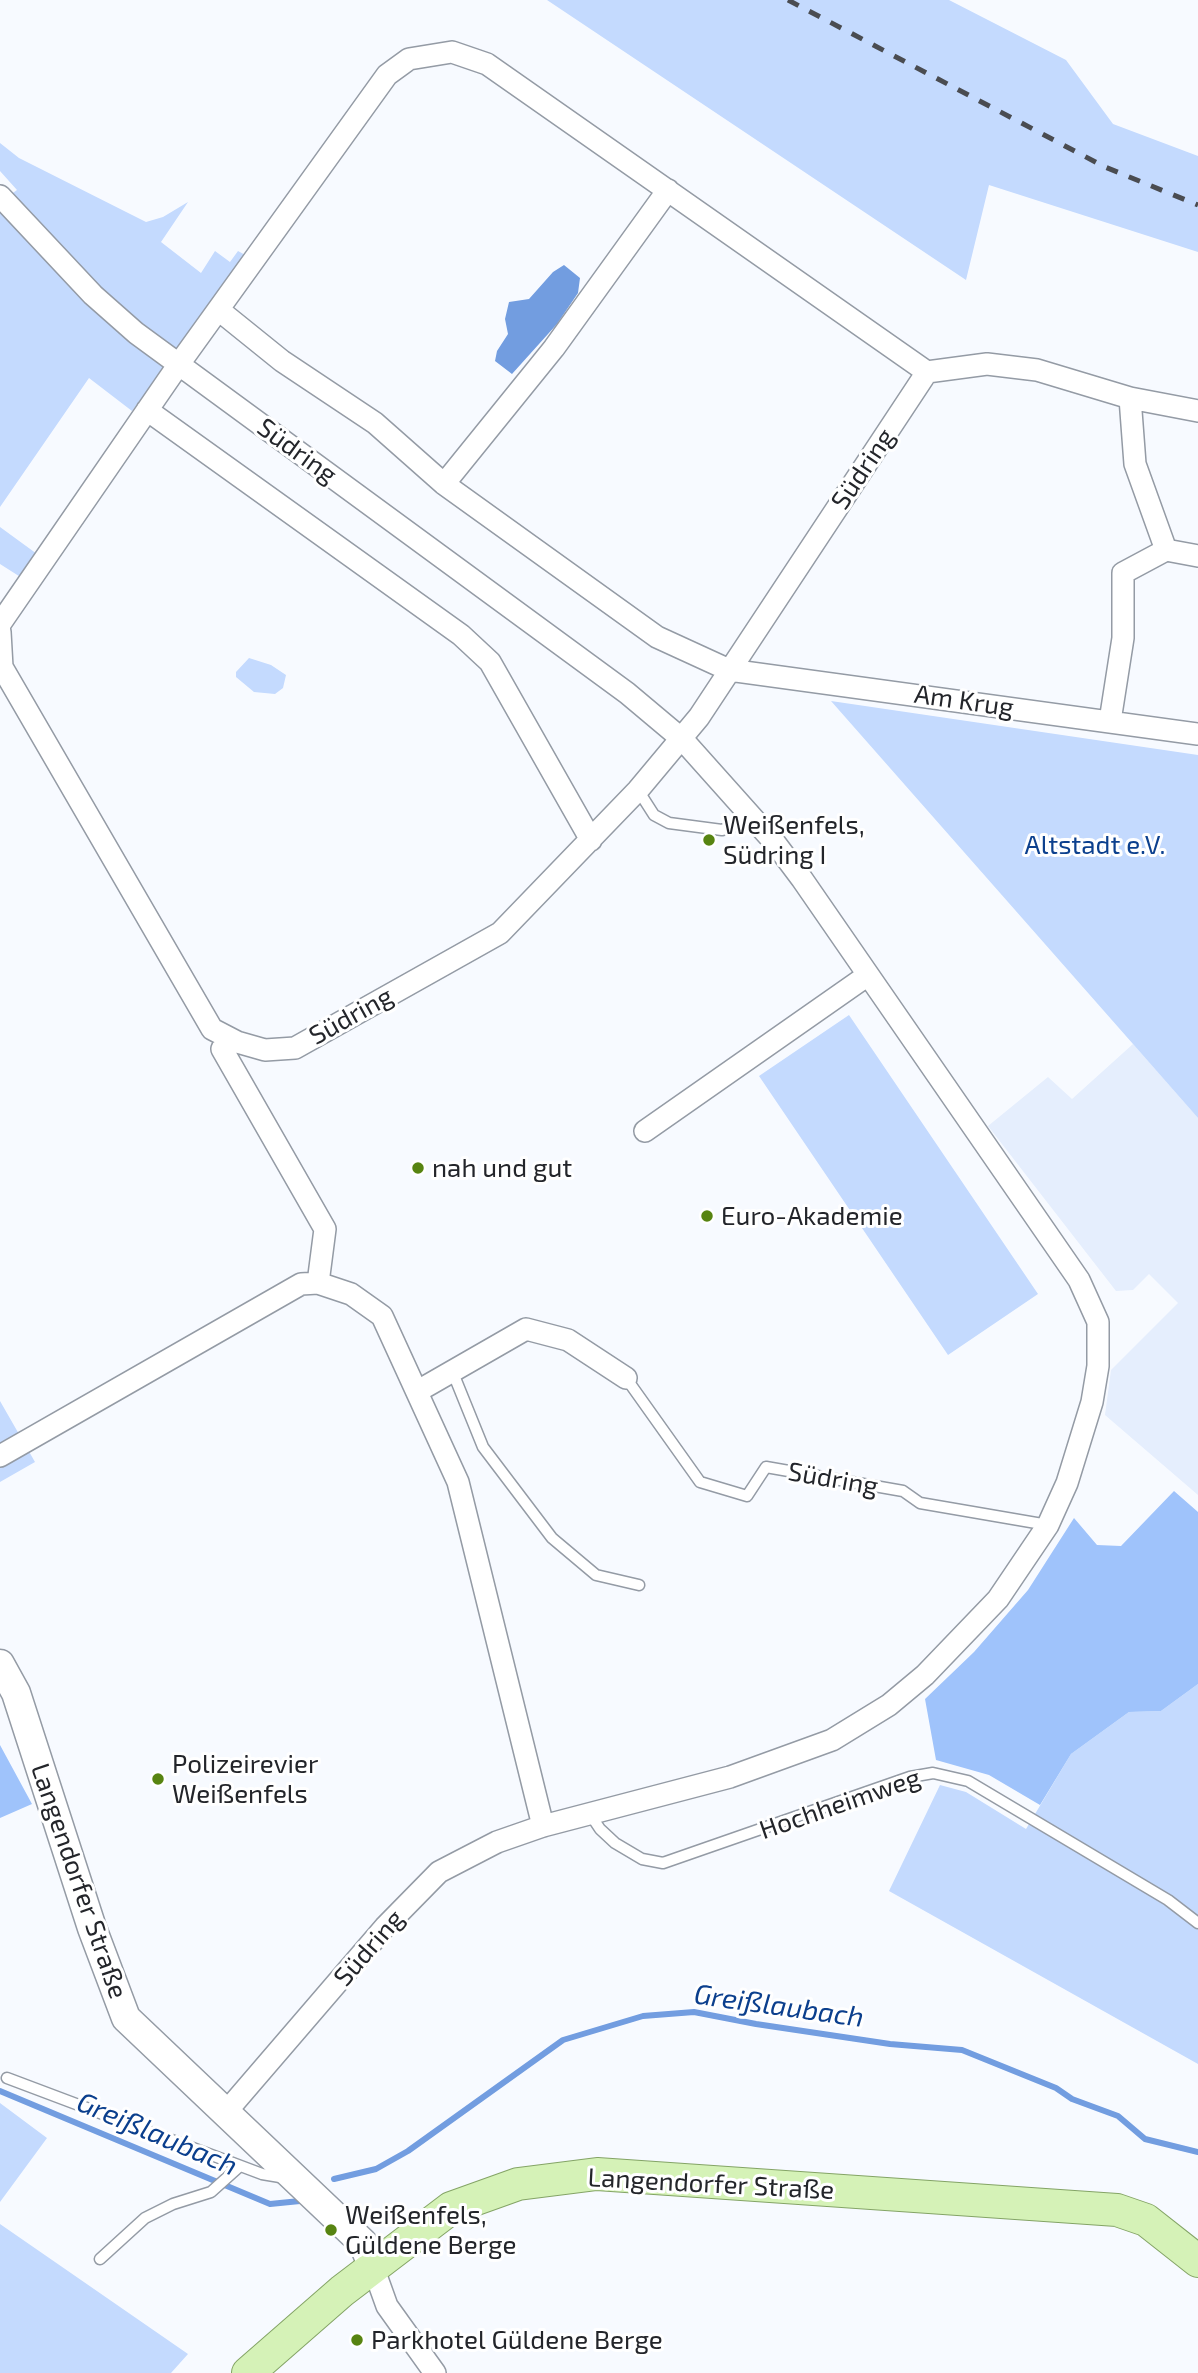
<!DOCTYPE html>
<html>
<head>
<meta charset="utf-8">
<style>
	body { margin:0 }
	canvas { display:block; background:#f7faff }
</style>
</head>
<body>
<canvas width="1198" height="2373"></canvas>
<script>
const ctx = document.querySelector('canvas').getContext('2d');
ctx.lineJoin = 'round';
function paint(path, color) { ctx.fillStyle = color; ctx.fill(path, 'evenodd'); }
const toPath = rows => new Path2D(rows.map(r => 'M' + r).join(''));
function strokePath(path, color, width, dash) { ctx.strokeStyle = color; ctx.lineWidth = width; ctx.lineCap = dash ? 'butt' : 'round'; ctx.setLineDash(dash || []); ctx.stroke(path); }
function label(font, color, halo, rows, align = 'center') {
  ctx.font = font + ' "Exo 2",sans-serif'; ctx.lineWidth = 6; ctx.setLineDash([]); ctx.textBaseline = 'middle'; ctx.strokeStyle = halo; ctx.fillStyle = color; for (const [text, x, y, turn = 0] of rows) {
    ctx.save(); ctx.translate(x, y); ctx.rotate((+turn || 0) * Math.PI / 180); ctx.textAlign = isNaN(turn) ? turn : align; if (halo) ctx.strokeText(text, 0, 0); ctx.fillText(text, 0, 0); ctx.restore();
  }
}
paint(toPath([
	[1133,1044,1198,1118,1198,1495,1105,1415,1111,1370,1178,1303,1149,1274,1133,1290,1116,1291,988,1126,1048,1077,1072,1099]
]), '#e5eefd');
paint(toPath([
	[547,0,949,0,1066,60,1113,124,1198,156,1198,252,989,185,966,280],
	[0,143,19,158,146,222,163,217,188,202,161,242,201,273,215,251,230,262,238,251,247,256,132,411,89,378,0,507,0,202,17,190,0,171],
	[0,527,37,554,22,578,0,564],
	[249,658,271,665,286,675,283,688,275,694,254,692,236,677,236,672],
	[831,701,1198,755,1198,1118,1133,1044],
	[849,1015,1038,1294,948,1355,759,1076],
	[0,1401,35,1462,0,1482],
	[1198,1684,1198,2064,889,1891,940,1785,966,1792,1026,1829,1071,1754,1129,1712,1161,1711],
	[0,2103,47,2138,0,2202],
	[0,2224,188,2354,171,2373,0,2373]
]), '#c4dafe');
paint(toPath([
	[1174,1491,1198,1512,1198,1684,1161,1711,1129,1712,1071,1754,1040,1805,989,1775,936,1760,925,1699,974,1652,1028,1590,1074,1518,1097,1545,1121,1546],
	[0,1745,32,1804,0,1818]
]), '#9fc3fb');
paint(toPath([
	[564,265,580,278,578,293,557,324,512,374,495,361,497,351,508,334,505,319,509,302,529,299,553,272]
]), '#729de0');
strokePath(toPath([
	[0,2091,270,2204,300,2201],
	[334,2179,376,2169,408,2151,563,2040,643,2016,694,2012,756,2024,890,2044,962,2050,1056,2088,1072,2099,1118,2116,1145,2139,1198,2152]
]), '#729de0', 6);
const lane = toPath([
	[638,790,654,815,669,823,722,830,753,819],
	[453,1373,483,1447,552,1538,596,1575,639,1585],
	[626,1378,700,1482,747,1496,766,1467,903,1491,920,1503,1048,1525],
	[590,1814,600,1829,615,1843,642,1859,663,1863,910,1777,933,1773,968,1781,1168,1900,1198,1923],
	[7,2078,262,2174,286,2178],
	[100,2259,145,2218,173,2204,211,2192,240,2166]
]);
const street = toPath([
	[668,190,554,348,444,484,657,637,729,670,1198,734],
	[0,196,93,295,136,333,627,693,683,740,775,843,802,879,1079,1280,1098,1322,1098,1366,1092,1402,1067,1483,1048,1525,998,1599,925,1675,889,1705,832,1740,730,1777,543,1826,497,1842,439,1872,385,1927,226,2112],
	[220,311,282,361,375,423,444,484],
	[1130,398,1135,464,1166,550],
	[147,410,461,635,490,662,591,840],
	[0,624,179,364,387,75,409,59,452,52,487,64,927,372,987,364,1037,370,1130,398,1198,411],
	[0,632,2,667,212,1029,237,1042,265,1050,295,1048,500,933,638,790,699,717,927,372],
	[1110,721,1123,638,1123,573,1166,550,1198,556],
	[222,1049,325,1229,318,1283],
	[645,1131,868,975],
	[418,1391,526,1329,568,1340,626,1378],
	[0,1456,301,1284,318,1283,351,1294,382,1316,458,1482,543,1826],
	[373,2267,387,2306,435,2373]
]);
const secondary = toPath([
	[0,1664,16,1693,92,1928,126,2018,363,2243,373,2267]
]);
const primary = toPath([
	[248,2373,342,2291,451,2208,518,2184,597,2174,1117,2210,1146,2220,1198,2261]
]);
strokePath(lane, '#949ba5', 13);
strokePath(street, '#949ba5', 24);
strokePath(secondary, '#949ba5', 31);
strokePath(primary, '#84a466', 34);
strokePath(lane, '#fff', 10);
strokePath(street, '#fff', 21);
strokePath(secondary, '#fff', 28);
strokePath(primary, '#d5f2b7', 32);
strokePath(toPath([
	[788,0,1105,167,1198,205]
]), '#4a4c51', 5, [12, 12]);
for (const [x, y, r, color] of [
	[709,840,7,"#578411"],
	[418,1168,7,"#578411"],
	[707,1216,7,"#578411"],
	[158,1779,7,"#578411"],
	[331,2230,7,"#578411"],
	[357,2340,7,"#578411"]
]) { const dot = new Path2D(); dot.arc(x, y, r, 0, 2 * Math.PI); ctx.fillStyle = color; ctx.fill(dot); strokePath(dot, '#fff', 2.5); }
label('26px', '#23252a', '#fff', [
	["Südring",297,451,36],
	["Südring",863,469,-56],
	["Am Krug",964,701,8],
	["Südring",351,1016,-29],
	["Südring",833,1479,10],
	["Hochheimweg",840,1804,-19],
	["Langendorfer Straße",79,1881,71],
	["Südring",369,1948,-49],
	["Langendorfer Straße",711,2184,3]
]);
label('26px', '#23252a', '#fff', [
	["Weißenfels,",723,825],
	["Südring I",723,855],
	["nah und gut",432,1168],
	["Euro-Akademie",721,1216],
	["Polizeirevier",172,1764],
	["Weißenfels",172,1794],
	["Weißenfels,",345,2215],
	["Güldene Berge",345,2245],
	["Parkhotel Güldene Berge",371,2340]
], 'left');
label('26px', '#0c408e', '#fff', [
	["Altstadt e.V.",1095,845]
]);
label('italic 28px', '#0b3f8d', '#fff', [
	["Greißlaubach",779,2006,8],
	["Greißlaubach",157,2134,23]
]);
</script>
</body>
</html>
